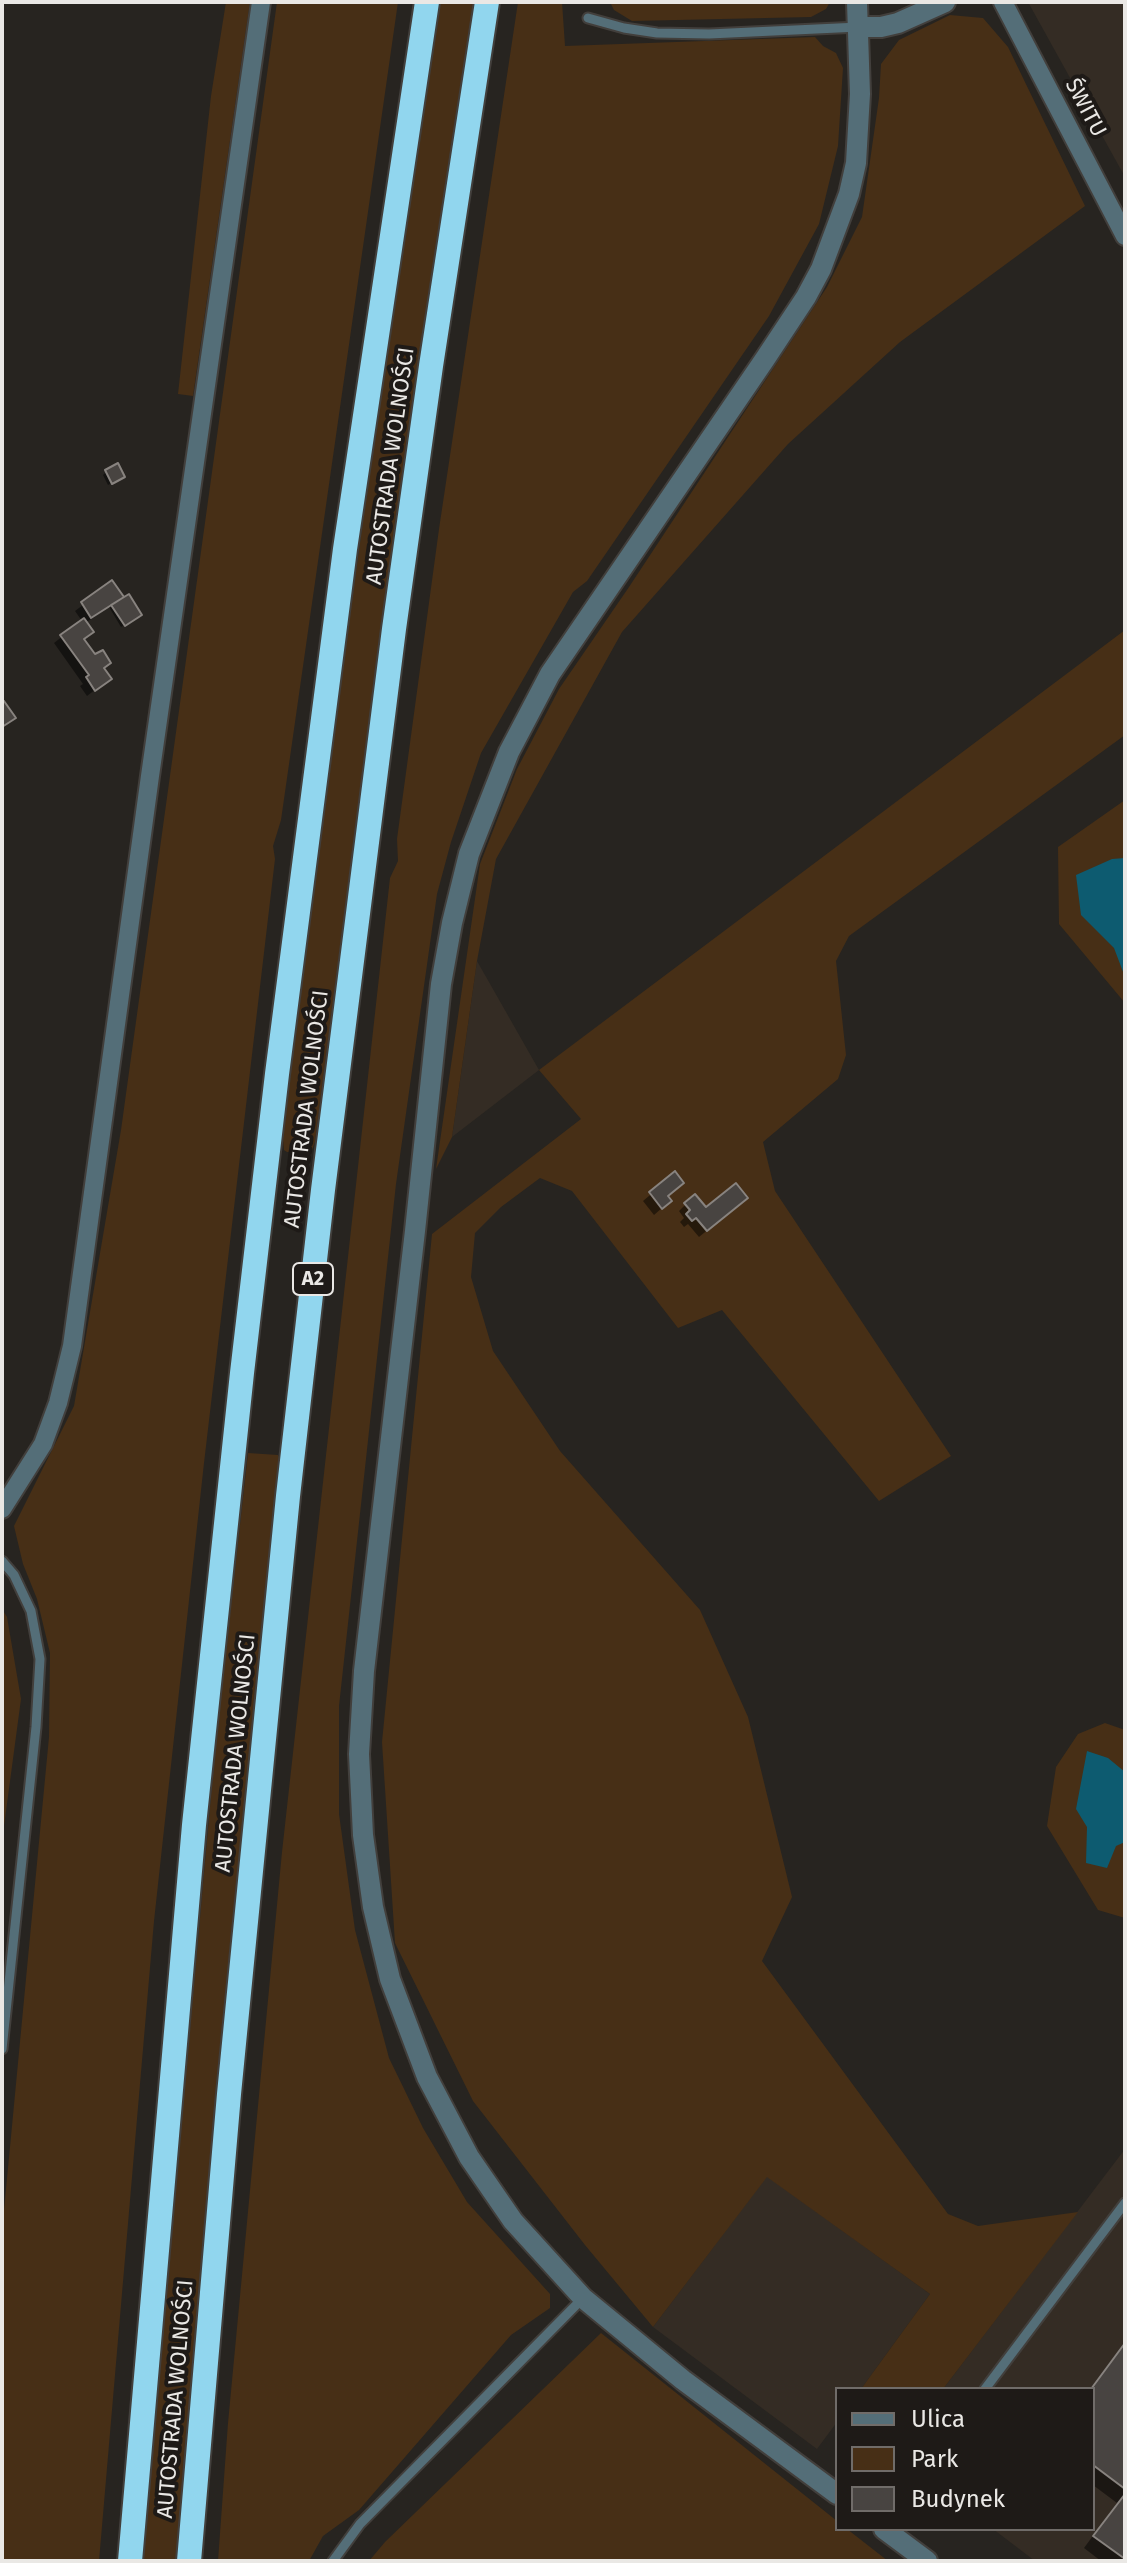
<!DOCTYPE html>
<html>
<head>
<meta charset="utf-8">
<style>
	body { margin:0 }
	#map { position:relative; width:1127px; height:2563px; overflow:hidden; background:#272420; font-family:"Fira Sans",sans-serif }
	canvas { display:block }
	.frame { position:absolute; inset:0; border:4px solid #eae8e5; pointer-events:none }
	.legend { position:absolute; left:835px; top:2387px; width:260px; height:144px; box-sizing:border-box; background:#1e1a17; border:2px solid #706c69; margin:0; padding:10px 14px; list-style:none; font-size:24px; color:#eae8e5 }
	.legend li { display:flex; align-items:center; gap:16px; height:40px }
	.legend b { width:40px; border:2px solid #706c69 }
</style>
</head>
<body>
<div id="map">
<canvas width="1127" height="2563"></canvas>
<div class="frame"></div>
<ul class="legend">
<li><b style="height:10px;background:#546e78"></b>Ulica</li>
<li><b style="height:22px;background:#472f16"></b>Park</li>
<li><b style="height:22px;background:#484441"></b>Budynek</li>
</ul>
</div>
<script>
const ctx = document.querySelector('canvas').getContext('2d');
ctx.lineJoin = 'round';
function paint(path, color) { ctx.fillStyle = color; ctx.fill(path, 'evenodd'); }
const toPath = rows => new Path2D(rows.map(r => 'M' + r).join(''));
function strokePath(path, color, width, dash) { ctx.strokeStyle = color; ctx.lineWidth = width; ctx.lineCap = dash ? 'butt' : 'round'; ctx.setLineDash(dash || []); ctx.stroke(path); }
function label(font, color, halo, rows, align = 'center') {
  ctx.font = font + ' "Fira Sans",sans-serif'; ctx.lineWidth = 8; ctx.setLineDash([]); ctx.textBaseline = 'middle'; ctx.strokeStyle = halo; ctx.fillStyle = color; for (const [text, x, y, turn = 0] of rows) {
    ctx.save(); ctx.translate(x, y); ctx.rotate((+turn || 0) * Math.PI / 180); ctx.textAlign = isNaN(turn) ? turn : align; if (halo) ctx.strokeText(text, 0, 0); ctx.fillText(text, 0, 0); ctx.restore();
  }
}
paint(toPath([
	[1028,2,1125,2,1125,177],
	[477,961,539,1070,452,1137],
	[1125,2149,1125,2561,1035,2561,993,2529,1093,2529,1093,2389,943,2389],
	[767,2176,930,2294,861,2389,837,2389,837,2422,817,2449,653,2327]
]), '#342c24');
paint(toPath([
	[226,2,250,2,193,396,178,394,211,96],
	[277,2,398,2,281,820,273,846,275,859,204,1463,154,1921,99,2561,2,2561,2,2231,49,1737,50,1653,37,1599,23,1564,14,1526,74,1406,121,1130],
	[440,2,474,2,386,596,315,1142,311,1153,287,1152,284,1150,283,1139,293,1050,331,750,380,399],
	[518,2,562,2,565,46,815,37,823,46,836,53,843,68,838,146,819,224,769,316,587,581,573,592,481,753,451,842,437,894,396,1184,339,1706,339,1814,355,1930,389,2058,423,2128,467,2202,550,2294,550,2308,511,2335,359,2510,323,2536,309,2561,218,2561,228,2423,282,1852,390,878,398,861,397,839,439,529],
	[610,2,830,2,826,9,811,17,632,21,614,10],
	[950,15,983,18,1008,47,1085,206,900,342,788,444,622,632,496,859,477,961,452,1137,436,1169,480,864,517,769,559,689,629,587,827,287,862,217,879,98,881,64,899,40],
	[1125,630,1125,735,849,936,836,961,846,1055,838,1079,763,1142,775,1191,951,1456,879,1501,722,1310,678,1328,572,1191,540,1178,501,1207,475,1233,471,1277,493,1351,560,1451,700,1610,748,1717,792,1897,762,1961,948,2214,978,2226,1078,2212,943,2389,861,2389,930,2294,767,2177,653,2327,585,2245,473,2101,395,1943,382,1742,432,1234,581,1119,539,1070],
	[1125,800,1125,1003,1059,924,1058,847],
	[248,1453,278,1455,280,1460,228,1970,176,2561,142,2561,216,1740],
	[2,1609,7,1617,21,1699,2,1841],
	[1105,1723,1125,1730,1125,1918,1098,1910,1047,1826,1056,1767,1078,1734],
	[601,2333,837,2521,837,2529,847,2529,888,2561,369,2561,385,2542]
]), '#472f16');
paint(toPath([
	[1125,858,1125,977,1114,948,1081,915,1076,875,1112,859],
	[1087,1751,1108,1758,1125,1772,1125,1842,1116,1846,1107,1868,1086,1863,1087,1827,1076,1809]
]), '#0d5b70');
paint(toPath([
	[106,472,120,479,108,485,103,475],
	[112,583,136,618,121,627,109,607,85,623,82,640,109,679,87,696,80,686,83,684,54,643,82,621,75,611],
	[675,1174,662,1208,654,1215,643,1201],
	[686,1204,705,1210,738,1205,699,1237,688,1224,684,1227,680,1222,684,1218,679,1211],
	[1125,2342,1125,2561,1101,2561,1084,2548,1117,2503,1093,2485,1093,2389,1090,2389]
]), '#0007');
const building = toPath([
	[118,463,125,477,112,484,105,470,118,463],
	[112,580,124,597,91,618,81,602,112,580],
	[129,594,142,615,125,626,111,605,129,594],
	[84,618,94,632,84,639,95,654,103,650,111,663,104,668,112,679,95,691,86,677,89,675,60,635,84,618],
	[4,701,16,718,2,727,2,703,4,701],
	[675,1171,684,1183,668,1196,672,1201,662,1209,649,1192,675,1171],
	[736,1183,748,1198,707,1231,696,1218,692,1221,686,1214,690,1210,684,1203,695,1194,706,1207,736,1183],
	[1125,2343,1125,2489,1093,2465,1093,2389,1091,2389,1125,2343],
	[1125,2494,1125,2559,1093,2536,1125,2494]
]);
paint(building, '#484441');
strokePath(building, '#88837f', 2);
const service = toPath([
	[588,18,624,28,657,33,709,34,859,27],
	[2,1561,14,1575,31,1611,40,1659,36,1727,2,2049],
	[985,2389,1125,2203],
	[333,2561,360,2524,583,2298]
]);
const minor = toPath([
	[1003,2,1125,236],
	[2,1509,43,1444,58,1403,72,1346,150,776,261,2]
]);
const tertiary = toPath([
	[859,27,881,27,898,23,945,2],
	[837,2494,683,2380,583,2298,513,2221,469,2157,427,2077,390,1979,373,1907,363,1835,359,1754,364,1671,415,1231,441,984,452,923,469,854,509,752,550,674,765,359,806,297,821,269,849,194,856,163,860,94,857,2],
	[884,2529,927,2561]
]);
const motorway = toPath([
	[130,2561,194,1825,242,1373,277,1074,345,549,427,2],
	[189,2561,229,2094,288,1496,323,1190,394,629,431,366,487,2]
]);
strokePath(service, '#423f3c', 13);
strokePath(minor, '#423f3c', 22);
strokePath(tertiary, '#423f3c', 24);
strokePath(motorway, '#423f3c', 28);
strokePath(service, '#546e78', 9);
strokePath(minor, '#546e78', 18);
strokePath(tertiary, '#546e78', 20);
strokePath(motorway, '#91d6ee', 24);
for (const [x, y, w] of [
	[313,1279,40]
]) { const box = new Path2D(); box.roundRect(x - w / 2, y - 16, w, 32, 6); ctx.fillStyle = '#1e1a17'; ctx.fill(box); strokePath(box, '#eae8e5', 2); }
label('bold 20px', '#eae8e5', null, [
	["A2",313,1279]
]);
label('22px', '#eae8e5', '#1e1a17', [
	["ŚWITU",1085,108,62],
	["AUTOSTRADA WOLNOŚCI",391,466,-82],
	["AUTOSTRADA WOLNOŚCI",307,1109,-83],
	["AUTOSTRADA WOLNOŚCI",236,1753,-84],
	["AUTOSTRADA WOLNOŚCI",176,2399,-85]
]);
</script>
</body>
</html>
